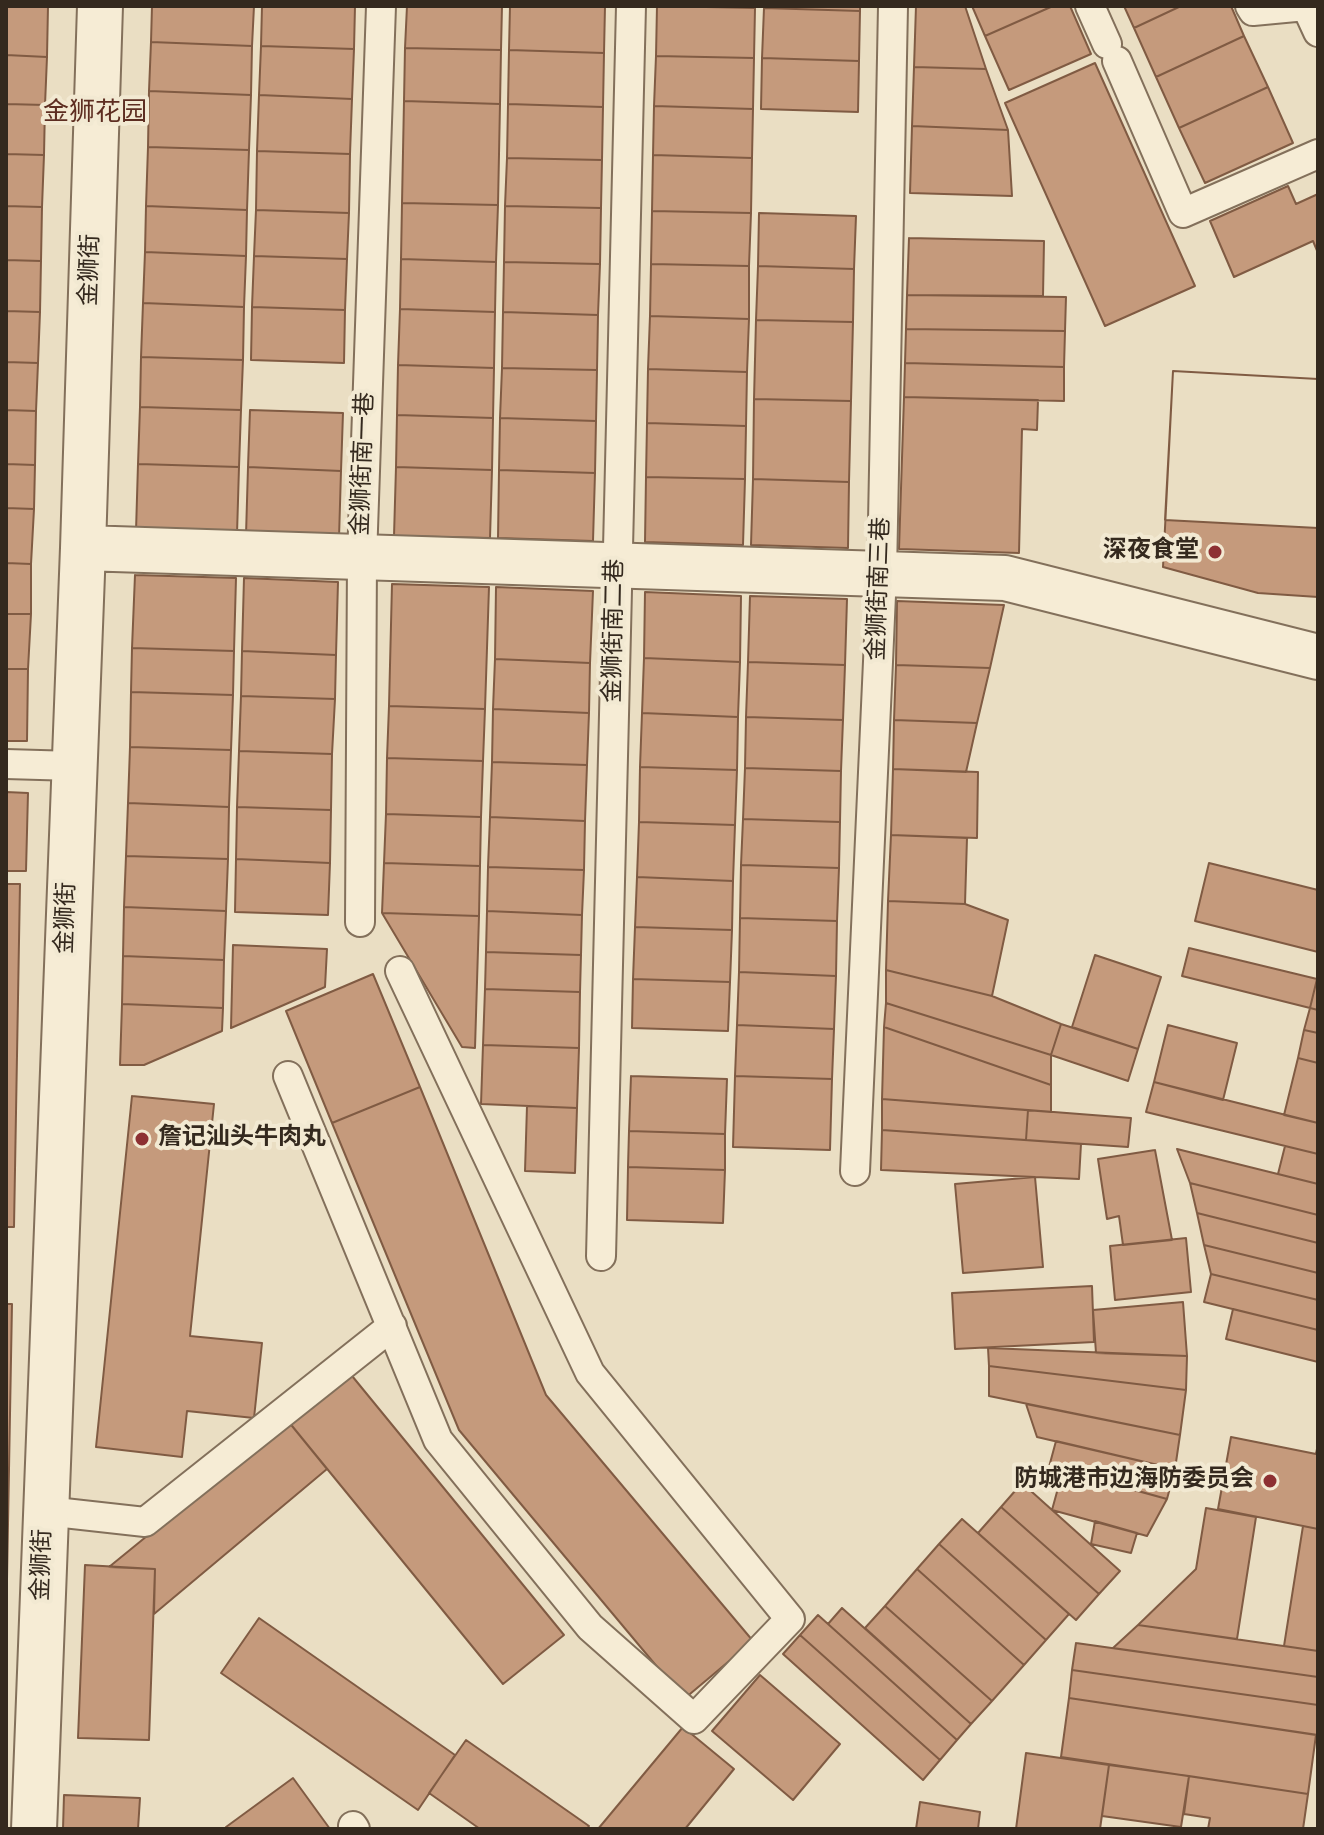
<!DOCTYPE html>
<html>
<head>
<meta charset="utf-8">
<style>
	body { margin:0 }
	#map { position:relative; width:1324px; height:1835px; overflow:hidden; background:#eadec3; font-family:Spectral,serif }
	canvas { display:block }
	.frame { position:absolute; inset:0; border:8px solid #34291e; pointer-events:none }
</style>
</head>
<body>
<div id="map">
<canvas width="1324" height="1835"></canvas>
<div class="frame"></div>
</div>
<script>
const ctx = document.querySelector('canvas').getContext('2d');
ctx.lineJoin = 'round';
function paint(path, color) { ctx.fillStyle = color; ctx.fill(path, 'evenodd'); }
const toPath = rows => new Path2D(rows.map(r => 'M' + r).join(''));
function strokePath(path, color, width, dash) { ctx.strokeStyle = color; ctx.lineWidth = width; ctx.lineCap = dash ? 'butt' : 'round'; ctx.setLineDash(dash || []); ctx.stroke(path); }
function label(font, color, halo, rows, align = 'center') {
  ctx.font = font + ' Spectral,"Noto Sans SC",serif'; ctx.lineWidth = 8; ctx.setLineDash([]); ctx.textBaseline = 'middle'; ctx.strokeStyle = halo; ctx.fillStyle = color; for (const [text, x, y, turn = 0] of rows) {
    ctx.save(); ctx.translate(x, y); ctx.rotate((+turn || 0) * Math.PI / 180); ctx.textAlign = isNaN(turn) ? turn : align; if (halo) ctx.strokeText(text, 0, 0); ctx.fillText(text, 0, 0); ctx.restore();
  }
}
const building = toPath([
	[6,6,48,6,47,57,6,55,6,6],
	[152,6,254,6,252,46,151,42,152,6],
	[262,6,355,6,354,49,261,46,262,6],
	[407,6,502,6,501,50,405,48,407,6],
	[510,6,605,6,604,53,509,50,510,6],
	[657,6,755,8,754,58,656,56,657,6],
	[764,6,860,6,860,11,764,8,764,6],
	[916,6,965,6,986,69,914,67,916,6],
	[972,6,1053,6,985,36,972,6],
	[1053,6,1070,6,1091,54,1009,90,985,36,1053,6],
	[1124,6,1181,6,1134,28,1124,6],
	[1181,6,1231,6,1244,36,1156,77,1134,28,1181,6],
	[764,8,860,11,859,61,762,58,764,8],
	[1244,36,1268,87,1179,128,1156,77,1244,36],
	[151,42,252,46,251,95,149,91,151,42],
	[261,46,354,49,352,99,259,95,261,46],
	[405,48,501,50,500,104,404,101,405,48],
	[509,50,604,53,603,107,508,104,509,50],
	[6,55,47,57,45,105,6,104,6,55],
	[656,56,754,58,753,109,654,106,656,56],
	[762,58,859,61,858,112,761,109,762,58],
	[1095,63,1195,286,1105,326,1005,103,1095,63],
	[914,67,986,69,1008,130,912,126,914,67],
	[1268,87,1293,143,1205,183,1179,128,1268,87],
	[149,91,251,95,249,150,148,147,149,91],
	[259,95,352,99,350,154,257,151,259,95],
	[404,101,500,104,498,205,402,203,404,101],
	[6,104,45,105,44,155,6,154,6,104],
	[508,104,603,107,602,160,507,158,508,104],
	[654,106,753,109,752,158,653,155,654,106],
	[912,126,1008,130,1012,196,910,193,912,126],
	[148,147,249,150,247,210,146,206,148,147],
	[257,151,350,154,349,213,256,210,257,151],
	[6,154,44,155,42,207,6,206,6,154],
	[653,155,752,158,751,213,652,211,653,155],
	[507,158,602,160,601,208,505,206,507,158],
	[1288,186,1296,204,1318,194,1318,253,1313,241,1234,277,1210,221,1288,186],
	[402,203,498,205,496,262,401,259,402,203],
	[6,206,42,207,41,261,6,260,6,206],
	[146,206,247,210,246,256,145,252,146,206],
	[505,206,601,208,600,264,504,262,505,206],
	[256,210,349,213,347,259,254,256,256,210],
	[652,211,751,213,749,266,651,264,652,211],
	[759,213,856,216,854,269,758,266,759,213],
	[909,238,1044,241,1043,296,907,295,909,238],
	[145,252,246,256,244,307,143,303,145,252],
	[254,256,347,259,345,310,252,307,254,256],
	[401,259,496,262,495,312,400,309,401,259],
	[6,260,41,261,40,312,6,311,6,260],
	[504,262,600,264,598,315,503,312,504,262],
	[651,264,749,266,749,319,650,316,651,264],
	[758,266,854,269,853,322,756,320,758,266],
	[907,295,1066,297,1065,331,906,329,907,295],
	[143,303,244,307,243,360,141,357,143,303],
	[252,307,345,310,344,363,251,360,252,307],
	[400,309,495,312,494,368,398,365,400,309],
	[6,311,40,312,38,363,6,362,6,311],
	[503,312,598,315,597,370,502,368,503,312],
	[650,316,749,319,747,372,648,369,650,316],
	[756,320,853,322,851,401,754,399,756,320],
	[906,329,1065,331,1064,367,905,363,906,329],
	[141,357,243,360,241,410,140,407,141,357],
	[6,362,38,363,36,411,6,410,6,362],
	[905,363,1064,367,1064,401,904,397,905,363],
	[398,365,494,368,493,418,397,415,398,365],
	[502,368,597,370,596,421,500,418,502,368],
	[648,369,747,372,746,426,647,423,648,369],
	[1173,371,1318,379,1318,597,1258,593,1163,567,1173,371],
	[1173,371,1318,379,1318,528,1165,520,1173,371],
	[904,397,1038,400,1037,430,1022,429,1019,553,899,549,904,397],
	[754,399,851,401,849,482,753,479,754,399],
	[140,407,241,410,239,467,138,464,140,407],
	[6,410,36,411,35,465,6,464,6,410],
	[250,410,343,413,341,471,248,467,250,410],
	[397,415,493,418,492,470,396,467,397,415],
	[500,418,596,421,595,473,499,470,500,418],
	[647,423,746,426,745,479,646,477,647,423],
	[6,464,35,465,34,509,6,508,6,464],
	[138,464,239,467,237,534,136,531,138,464],
	[248,467,341,471,339,538,246,535,248,467],
	[396,467,492,470,490,538,394,536,396,467],
	[499,470,595,473,593,541,498,538,499,470],
	[646,477,745,479,743,545,645,542,646,477],
	[753,479,849,482,848,548,751,545,753,479],
	[6,508,34,509,31,564,6,563,6,508],
	[6,563,31,564,31,614,6,614,6,563],
	[135,575,236,578,234,651,132,648,135,575],
	[244,578,338,582,336,655,242,651,244,578],
	[392,584,489,587,485,709,389,706,392,584],
	[496,587,593,591,590,663,495,659,496,587],
	[645,592,741,596,740,662,644,658,645,592],
	[750,596,847,599,845,665,748,662,750,596],
	[897,601,1004,605,990,668,896,665,897,601],
	[6,614,31,614,28,669,6,669,6,614],
	[132,648,234,651,233,695,131,692,132,648],
	[242,651,336,655,335,699,241,696,242,651],
	[644,658,740,662,738,717,642,713,644,658],
	[495,659,590,663,589,713,493,709,495,659],
	[748,662,845,665,843,720,746,717,748,662],
	[896,665,990,668,977,723,894,720,896,665],
	[6,669,28,669,27,741,6,741,6,669],
	[131,692,233,695,231,750,130,747,131,692],
	[241,696,335,699,332,754,239,751,241,696],
	[389,706,485,709,483,761,387,758,389,706],
	[493,709,589,713,587,765,492,762,493,709],
	[642,713,738,717,737,770,640,767,642,713],
	[746,717,843,720,841,771,745,768,746,717],
	[894,720,977,723,966,772,893,769,894,720],
	[130,747,231,750,229,807,128,803,130,747],
	[239,751,332,754,331,810,237,807,239,751],
	[387,758,483,761,481,817,386,814,387,758],
	[492,762,587,765,585,821,490,817,492,762],
	[640,767,737,770,735,825,639,822,640,767],
	[745,768,841,771,840,822,743,819,745,768],
	[893,769,978,772,977,838,891,835,893,769],
	[6,792,28,793,26,871,6,871,6,792],
	[128,803,229,807,228,859,126,856,128,803],
	[237,807,331,810,330,863,236,859,237,807],
	[386,814,481,817,480,866,384,863,386,814],
	[490,817,585,821,584,870,488,867,490,817],
	[743,819,840,822,839,868,741,865,743,819],
	[639,822,735,825,733,881,637,877,639,822],
	[891,835,967,838,965,904,888,901,891,835],
	[126,856,228,859,226,911,124,907,126,856],
	[236,859,330,863,328,915,235,912,236,859],
	[384,863,480,866,479,916,382,913,384,863],
	[1209,863,1318,890,1318,952,1195,921,1209,863],
	[741,865,839,868,837,921,740,918,741,865],
	[488,867,584,870,582,915,487,911,488,867],
	[637,877,733,881,732,930,635,927,637,877],
	[6,884,20,884,14,1227,6,1227,6,884],
	[888,901,965,904,1008,920,992,996,886,970,888,901],
	[124,907,226,911,224,960,123,956,124,907],
	[487,911,582,915,581,955,486,952,487,911],
	[382,913,479,916,475,1048,462,1047,382,913],
	[740,918,837,921,836,976,739,972,740,918],
	[635,927,732,930,730,982,633,979,635,927],
	[233,945,327,949,325,987,231,1028,233,945],
	[1189,948,1317,979,1310,1008,1182,976,1189,948],
	[486,952,581,955,580,992,485,989,486,952],
	[1095,955,1161,977,1138,1049,1072,1027,1095,955],
	[123,956,224,960,223,1008,122,1004,123,956],
	[886,970,992,996,1061,1024,1051,1055,886,1003,886,970],
	[739,972,836,976,834,1029,737,1025,739,972],
	[373,974,420,1087,332,1123,286,1011,373,974],
	[633,979,730,982,728,1031,632,1028,633,979],
	[1317,979,1318,979,1318,1010,1310,1008,1317,979],
	[485,989,580,992,579,1048,483,1045,485,989],
	[886,1003,1051,1055,1051,1085,884,1027,886,1003],
	[122,1004,223,1008,222,1031,144,1065,120,1065,122,1004],
	[1310,1008,1318,1010,1318,1033,1304,1030,1310,1008],
	[1061,1024,1138,1049,1128,1081,1051,1055,1061,1024],
	[737,1025,834,1029,832,1079,735,1076,737,1025],
	[1168,1025,1237,1043,1223,1100,1154,1082,1168,1025],
	[884,1027,1051,1085,1051,1112,882,1099,884,1027],
	[1304,1030,1318,1033,1318,1063,1298,1058,1304,1030],
	[483,1045,579,1048,577,1108,481,1104,483,1045],
	[1298,1058,1318,1063,1318,1123,1284,1115,1298,1058],
	[631,1076,727,1079,725,1134,629,1131,631,1076],
	[735,1076,832,1079,830,1150,733,1147,735,1076],
	[1154,1082,1318,1123,1318,1154,1146,1112,1154,1082],
	[420,1087,546,1395,753,1641,684,1699,459,1430,332,1123,420,1087],
	[132,1096,214,1104,190,1336,262,1343,254,1418,187,1411,182,1457,96,1447,132,1096],
	[882,1099,1028,1110,1026,1140,882,1130,882,1099],
	[527,1106,577,1108,575,1173,525,1171,527,1106],
	[1028,1110,1131,1118,1128,1147,1026,1140,1028,1110],
	[882,1130,1081,1144,1079,1179,881,1170,882,1130],
	[629,1131,725,1134,725,1170,628,1167,629,1131],
	[1285,1146,1318,1154,1318,1184,1278,1174,1285,1146],
	[1177,1149,1318,1184,1318,1215,1190,1183,1177,1149],
	[1155,1150,1172,1240,1123,1245,1119,1216,1107,1219,1098,1159,1155,1150],
	[628,1167,725,1170,723,1223,627,1220,628,1167],
	[1035,1177,1043,1267,963,1273,955,1184,1035,1177],
	[1190,1183,1318,1215,1318,1243,1197,1213,1190,1183],
	[1197,1213,1318,1243,1318,1273,1204,1245,1197,1213],
	[1186,1238,1191,1292,1115,1300,1110,1246,1186,1238],
	[1204,1245,1318,1273,1318,1300,1211,1274,1204,1245],
	[1211,1274,1318,1300,1318,1330,1204,1302,1211,1274],
	[1092,1286,1094,1342,955,1349,952,1293,1092,1286],
	[1183,1302,1187,1356,1096,1353,1093,1310,1183,1302],
	[6,1304,12,1304,6,1634,6,1304],
	[1233,1309,1318,1330,1318,1362,1226,1339,1233,1309],
	[988,1348,1187,1356,1186,1390,989,1366,988,1348],
	[989,1366,1186,1390,1180,1435,989,1396,989,1366],
	[348,1371,564,1635,503,1684,288,1421,348,1371],
	[1026,1404,1180,1435,1175,1469,1037,1437,1026,1404],
	[288,1421,327,1469,154,1614,155,1569,109,1567,288,1421],
	[1231,1437,1316,1454,1318,1444,1318,1529,1218,1509,1231,1437],
	[1056,1441,1175,1469,1167,1499,1049,1467,1056,1441],
	[1063,1470,1167,1499,1147,1536,1052,1510,1063,1470],
	[1022,1483,1120,1571,1099,1594,1001,1507,1022,1483],
	[1001,1507,1099,1594,1076,1620,978,1533,1001,1507],
	[1206,1508,1256,1517,1237,1639,1138,1625,1196,1569,1206,1508],
	[962,1519,1069,1614,1046,1640,939,1544,962,1519],
	[1095,1521,1137,1533,1131,1553,1091,1544,1095,1521],
	[1303,1526,1318,1529,1318,1651,1284,1646,1303,1526],
	[939,1544,1046,1640,1024,1665,917,1569,939,1544],
	[85,1565,155,1569,149,1740,78,1738,85,1565],
	[917,1569,1024,1665,992,1701,885,1606,917,1569],
	[885,1606,992,1701,971,1724,865,1628,885,1606],
	[842,1608,971,1724,957,1740,828,1624,842,1608],
	[818,1615,957,1740,940,1760,800,1635,818,1615],
	[259,1618,455,1755,418,1810,221,1673,259,1618],
	[1138,1625,1318,1651,1318,1677,1113,1648,1138,1625],
	[800,1635,940,1760,923,1780,783,1654,800,1635],
	[1076,1643,1318,1677,1318,1705,1072,1670,1076,1643],
	[1072,1670,1318,1705,1318,1735,1069,1698,1072,1670],
	[760,1675,840,1744,793,1800,712,1731,760,1675],
	[1069,1698,1316,1735,1308,1794,1061,1757,1069,1698],
	[683,1727,734,1769,685,1829,598,1829,683,1727],
	[466,1740,589,1826,587,1829,480,1829,429,1793,466,1740],
	[1026,1753,1109,1765,1100,1829,1016,1829,1026,1753],
	[1109,1765,1189,1776,1181,1827,1102,1816,1109,1765],
	[1189,1776,1308,1794,1303,1829,1208,1829,1210,1818,1184,1814,1189,1776],
	[293,1778,330,1829,228,1829,226,1827,293,1778],
	[64,1795,140,1798,138,1829,63,1829,64,1795],
	[920,1802,980,1812,978,1829,916,1829,920,1802]
]);
paint(building, '#c59a7c');
strokePath(building, '#805b43', 2);
const service = toPath([
	[1090,6,1107,44],
	[1250,6,1253,11,1306,6,1318,32],
	[1117,61,1183,213,1318,154],
	[6,764,74,766],
	[360,922,362,558,381,6],
	[288,1076,438,1440,590,1627,694,1719,790,1619,590,1373,400,971],
	[855,1171,882,573,893,6],
	[601,1256,631,6],
	[46,1511,145,1522,392,1326],
	[353,1826,355,1829]
]);
const minor = toPath([
	[83,548,1005,578,1318,657],
	[34,1829,83,548,100,6]
]);
strokePath(service, '#83705b', 32);
strokePath(minor, '#83705b', 48);
strokePath(service, '#f6ecd5', 28);
strokePath(minor, '#f6ecd5', 44);
for (const [x, y, r, color] of [
	[1215,552,8,"#8d3032"],
	[142,1139,8,"#8d3032"],
	[1270,1481,8,"#8d3032"]
]) { const dot = new Path2D(); dot.arc(x, y, r, 0, 2 * Math.PI); ctx.fillStyle = color; ctx.fill(dot); strokePath(dot, '#f2e9d2', 3); }
label('24px', '#34291e', '#f2e9d2', [
	["金狮街",92,270,-88],
	["金狮街南一巷",365,464,-88],
	["金狮街南三巷",881,589,-88],
	["金狮街南二巷",616,631,-89],
	["金狮街",68,918,-88],
	["金狮街",44,1565,-88]
]);
label('bold 24px', '#34291e', '#f2e9d2', [
	["深夜食堂",1199,552],
	["詹记汕头牛肉丸",158,1139,"left"],
	["防城港市边海防委员会",1254,1481]
], 'right');
label('26px', '#5d2d21', '#f2e9d2', [
	["金狮花园",95,115]
]);
</script>
</body>
</html>
